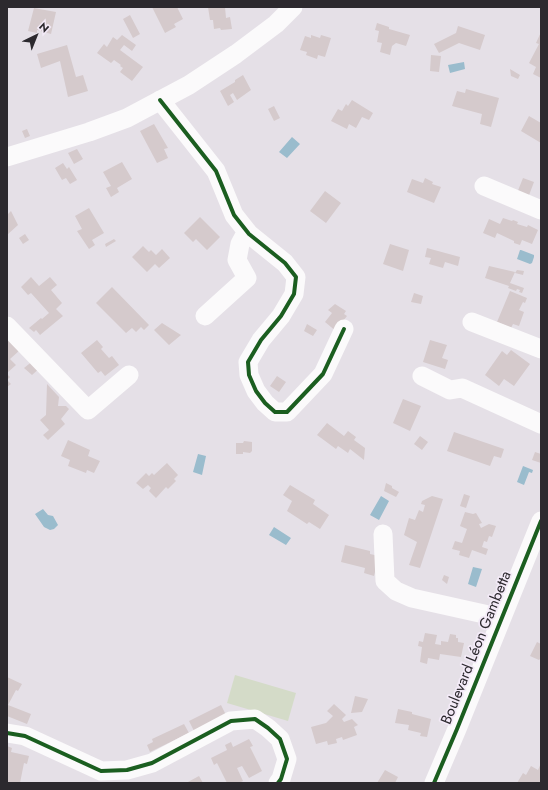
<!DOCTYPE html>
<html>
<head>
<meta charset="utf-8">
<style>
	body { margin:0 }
	#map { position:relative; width:548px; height:790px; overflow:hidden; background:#e5e0e7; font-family:Jost,sans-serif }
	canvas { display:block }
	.frame { position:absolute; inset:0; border:8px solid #2c292e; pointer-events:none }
	.north { position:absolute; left:16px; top:16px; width:40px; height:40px; -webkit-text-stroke:3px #f3eaf7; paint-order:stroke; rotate:43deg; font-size:11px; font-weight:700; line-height:16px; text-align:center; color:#2c292e }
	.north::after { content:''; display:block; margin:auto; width:14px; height:18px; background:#2c292e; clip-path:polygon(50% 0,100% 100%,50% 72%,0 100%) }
</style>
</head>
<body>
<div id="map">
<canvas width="548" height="790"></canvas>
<div class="frame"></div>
<div class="north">N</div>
</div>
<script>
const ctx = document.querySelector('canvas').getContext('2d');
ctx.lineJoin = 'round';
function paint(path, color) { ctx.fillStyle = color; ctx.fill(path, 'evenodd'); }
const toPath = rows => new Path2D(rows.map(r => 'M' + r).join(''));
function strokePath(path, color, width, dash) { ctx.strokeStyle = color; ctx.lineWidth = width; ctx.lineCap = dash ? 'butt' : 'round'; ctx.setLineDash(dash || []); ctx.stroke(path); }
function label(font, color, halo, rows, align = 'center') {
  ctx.font = font + ' Jost,sans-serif'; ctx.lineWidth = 3.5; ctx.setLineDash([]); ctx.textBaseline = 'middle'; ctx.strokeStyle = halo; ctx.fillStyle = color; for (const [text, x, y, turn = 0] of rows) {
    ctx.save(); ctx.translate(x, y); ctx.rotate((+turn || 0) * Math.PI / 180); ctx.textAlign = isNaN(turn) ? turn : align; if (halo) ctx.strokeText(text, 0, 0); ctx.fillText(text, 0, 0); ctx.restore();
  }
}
paint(toPath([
	[235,675,296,693,288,721,227,703]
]), '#d4dbc8');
paint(toPath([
	[464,62,465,69,450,73,448,65],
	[292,137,300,144,287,158,279,152],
	[520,250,521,250,534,255,534,257,532,263,530,264,517,259],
	[198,454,206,456,202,475,193,472],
	[523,466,533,470,532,473,529,472,524,485,517,482],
	[381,496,389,501,379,520,370,515],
	[43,509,48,515,53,516,58,525,54,529,50,530,44,527,35,514],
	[274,527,291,538,286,545,269,535],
	[473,567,482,569,476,587,468,584]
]), '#9abccd');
paint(toPath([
	[152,7,177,7,183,19,174,24,176,27,165,33],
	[208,7,225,7,226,18,230,17,232,29,221,30,220,28,214,29,213,20,210,20],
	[34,8,56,12,51,34,37,30,37,33,28,31],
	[130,15,140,34,133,38,123,19],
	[377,23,389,27,389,29,410,35,406,46,396,43,392,46,390,55,380,52,382,43,377,42,379,31,375,30],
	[458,26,485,35,480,50,459,43,439,53,434,44,456,33],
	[541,32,541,78,533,74,536,67,529,63,539,44,536,43],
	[122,35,136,45,132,51,124,45,120,50,143,67,132,81,120,72,123,68,120,66,121,65,114,60,111,63,97,53,104,44,107,47,113,37,117,40],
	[311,35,320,38,321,35,331,38,325,57,318,55,317,59,306,55,307,52,300,50,305,36,311,38],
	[67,45,76,77,83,75,88,91,68,97,60,61,41,68,37,54],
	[431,55,441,56,439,72,430,71],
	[510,69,520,75,518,79,511,76],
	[243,75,251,90,237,100,233,93,230,95,234,102,228,106,220,91,235,82,235,80],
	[466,89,499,98,491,127,480,124,482,114,452,106,457,91,465,93],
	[352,100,373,113,369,120,362,117,356,128,349,124,347,129,331,121,338,109,342,111,346,104,348,106],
	[274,106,280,118,274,121,268,109],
	[529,116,541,123,541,143,521,131],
	[154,124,168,148,164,149,168,158,157,163,140,131],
	[27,129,30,136,25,138,22,131],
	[77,149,83,159,74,164,68,153],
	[122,162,132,179,117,188,119,192,111,197,106,188,111,186,103,172],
	[63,163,67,169,69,167,77,180,70,184,66,178,62,180,55,168],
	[425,178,433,182,432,184,441,187,434,203,407,192,412,179,423,183],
	[523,178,534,182,528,198,517,193],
	[325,191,341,203,326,223,310,211],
	[89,208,104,233,92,240,95,245,89,249,77,231,82,229,75,216],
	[11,211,18,225,7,235,7,215],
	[200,217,220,237,207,250,196,239,193,242,184,233],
	[503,218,512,221,513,220,518,222,517,224,527,227,528,225,538,230,532,244,522,240,520,245,514,243,514,241,497,233,495,238,483,233,489,219,500,224],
	[25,234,29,240,23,244,19,238],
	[114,239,116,241,106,247,105,244],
	[390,244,409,250,403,271,383,264],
	[143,246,149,252,151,250,156,255,162,249,170,258,159,268,155,264,147,272,132,257],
	[427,248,460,257,458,266,445,262,443,268,429,264,431,258,425,257],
	[489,266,515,272,510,283,524,288,522,293,519,292,520,290,517,289,516,291,508,288,509,286,485,278],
	[517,270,524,271,523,275,515,273],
	[31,277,39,286,50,277,57,285,51,290,62,303,56,309,63,316,40,335,36,330,34,332,29,328,41,318,42,319,49,313,31,293,28,295,21,287],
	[112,287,149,325,144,330,141,327,136,332,132,328,126,333,96,303],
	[510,291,527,298,525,303,523,302,519,310,524,312,519,326,513,324,511,328,497,322],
	[414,293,423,296,421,304,411,302],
	[335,304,346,311,344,314,347,316,339,326,337,332,325,322,332,313,328,310],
	[162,323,181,335,169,345,154,330],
	[307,324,317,330,313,336,304,331],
	[7,337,20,350,10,359,16,365,7,373],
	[97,340,103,347,101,349,109,358,112,356,119,365,105,376,101,371,98,373,81,353],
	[430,340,447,345,442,358,448,360,445,369,423,362],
	[511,350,530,364,514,386,504,379,499,386,485,375,502,351,507,355],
	[34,360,41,367,32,375,24,368],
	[7,374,10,377,7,380,11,384,7,387],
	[277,376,286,382,279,392,270,386],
	[47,384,59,397,58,406,66,406,69,409,61,419,65,424,48,440,43,435,49,430,40,420,46,415],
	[403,399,421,406,410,431,393,423],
	[327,423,344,436,348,431,356,437,354,440,365,448,364,460,350,449,348,453,338,446,336,449,317,435],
	[454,432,504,449,501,458,494,456,490,466,447,451],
	[420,436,428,442,422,450,414,444],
	[68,440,90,450,88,456,100,461,94,473,87,470,86,473,68,466,70,460,61,456],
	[244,441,252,442,252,451,250,453,243,452,243,454,236,454,236,443,243,443],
	[535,452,541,454,541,463,532,460],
	[167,463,178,475,174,479,176,481,168,489,166,487,156,498,149,491,151,488,148,485,143,489,136,483,146,473,149,476,152,473,154,475],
	[386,483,392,486,392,488,399,492,396,497,384,491],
	[290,485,315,500,313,504,329,515,320,529,309,522,307,524,287,511,292,501,283,495],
	[464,494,470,496,466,508,460,506],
	[432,496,443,499,420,568,409,565,417,542,404,535,409,518,415,520,419,510,423,512,425,505,421,504,422,501],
	[465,512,473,514,476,513,482,523,479,524,481,528,489,524,496,526,492,537,489,536,487,542,484,541,482,547,488,549,486,555,472,550,469,558,459,555,460,551,452,549,455,541,462,543,467,529,460,526],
	[345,545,370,551,370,554,379,556,374,576,364,573,365,568,341,562],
	[444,575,449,577,447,584,442,580],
	[425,633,437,635,435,644,441,645,441,641,448,642,450,634,456,635,456,638,458,638,458,642,464,643,461,657,440,654,439,660,428,658,427,664,420,662,422,647,418,646,419,641,423,642],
	[537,642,541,644,541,658,539,660,530,656],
	[7,677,22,684,18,691,16,690,8,705,31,714,27,724,7,716],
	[355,696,368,699,362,712,351,713],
	[334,704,346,715,342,719,344,722,352,719,358,725,354,727,357,735,343,740,342,737,336,739,337,743,328,745,327,741,316,744,311,727,326,723,333,716,327,711],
	[221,705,226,715,194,731,189,721],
	[398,709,412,712,412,714,431,719,427,737,420,736,421,733,408,730,409,725,395,723],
	[184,724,189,733,150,752,147,745,153,742,152,739],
	[249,739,253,746,250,747,262,771,249,778,242,766,237,768,243,781,239,783,227,783,217,763,214,765,211,758,227,750,225,745,231,742,233,747],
	[7,746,12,748,11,752,29,756,27,764,24,763,20,783,7,783],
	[541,763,541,783,517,783,523,773,526,775,531,766,538,770],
	[385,770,398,777,395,783,377,783],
	[199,776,203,783,186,783]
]), '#d5cacc');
strokePath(toPath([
	[160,100,216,171,234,215,249,234,285,263,296,277,294,294,281,316,261,340,248,362,249,375,256,391,265,403,275,412,287,412,323,374,344,329],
	[7,157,89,132,127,118,189,85,236,54,276,24,293,7],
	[484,186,541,210],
	[205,316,247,278,237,260,240,244,247,231],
	[472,322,541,349],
	[7,326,88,410,129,375],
	[422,376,450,390,462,388,541,424],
	[383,534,385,581,396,591,412,598,502,618],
	[7,733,25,736,101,771,127,770,152,763,231,721,255,719,268,728,280,739,287,759,281,779,278,783],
	[434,783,457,729,541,521]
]), '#fbfafb', 19);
strokePath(toPath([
	[160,100,216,171,234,215,249,234,285,263,296,277,294,294,281,316,261,340,248,362,249,375,256,391,265,403,275,412,287,412,323,374,344,329],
	[7,733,25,736,101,771,127,770,152,763,231,721,255,719,268,728,280,739,287,759,281,779,278,783],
	[434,783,457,729,541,521]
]), '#1b5e20', 4);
label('15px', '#2c292e', '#f3eaf7', [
	["Boulevard Léon Gambetta",477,648,-68]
]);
</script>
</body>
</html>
